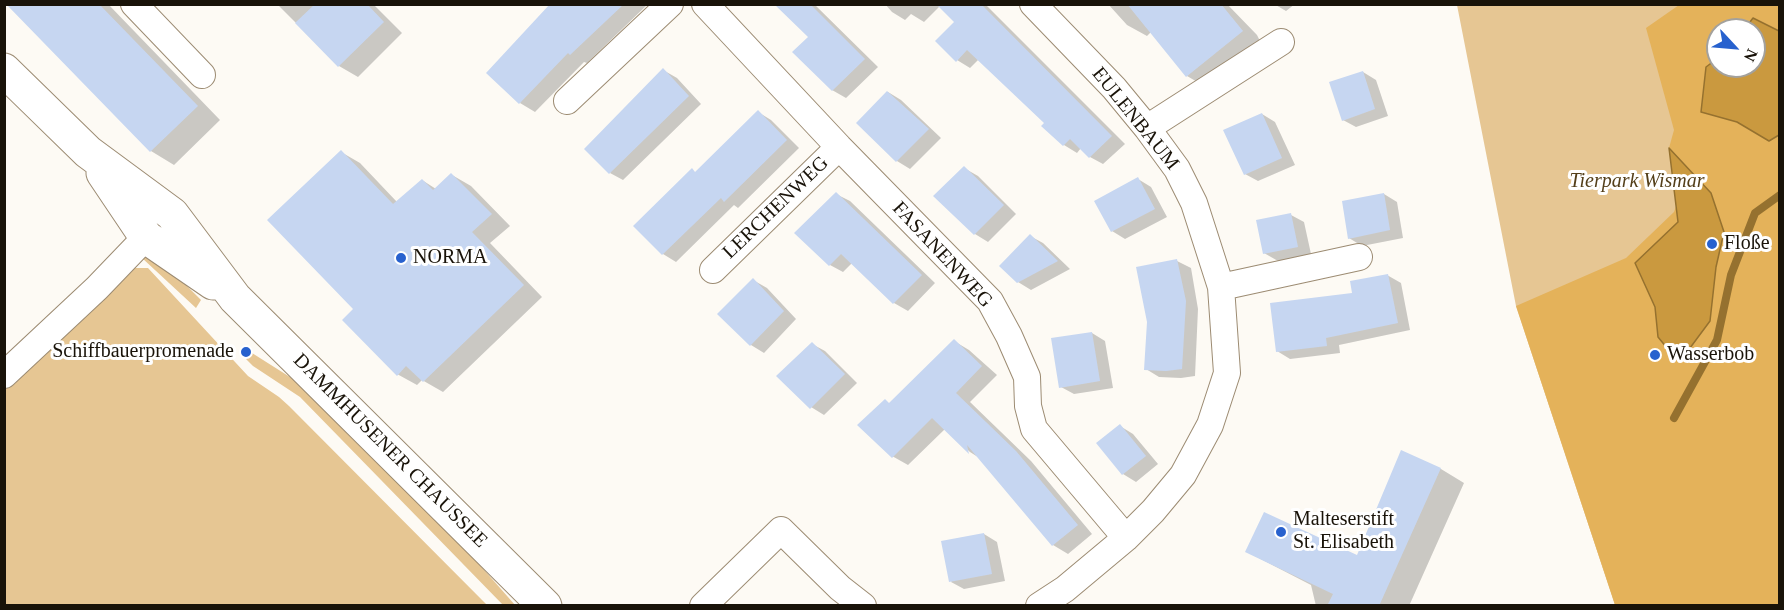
<!DOCTYPE html>
<html>
<head>
<meta charset="utf-8">
<style>
	body { margin:0 }
	#map { position:relative; width:1784px; height:610px; overflow:hidden; background:#fdfaf4; font-family:Georgia,serif }
	canvas { display:block }
	.frame { position:absolute; inset:0; border:6px solid #191309; pointer-events:none }
	.north { position:absolute; left:1706px; top:18px; width:60px; height:60px; box-sizing:border-box; background:#fff; border:2px solid #a3a19d; border-radius:50%; rotate:116deg; font-size:16px; font-weight:700; line-height:24px; text-align:center; color:#191309 }
	.north::after { content:''; display:block; margin:auto; width:21px; height:27px; background:#2761ce; clip-path:polygon(50% 0,100% 100%,50% 72%,0 100%) }
</style>
</head>
<body>
<div id="map">
<canvas width="1784" height="610"></canvas>
<div class="frame"></div>
<div class="north">N</div>
</div>
<script>
const ctx = document.querySelector('canvas').getContext('2d');
ctx.lineJoin = 'round';
function paint(path, color) { ctx.fillStyle = color; ctx.fill(path, 'evenodd'); }
const toPath = rows => new Path2D(rows.map(r => 'M' + r).join(''));
function strokePath(path, color, width, dash) { ctx.strokeStyle = color; ctx.lineWidth = width; ctx.lineCap = dash ? 'butt' : 'round'; ctx.setLineDash(dash || []); ctx.stroke(path); }
function label(font, color, halo, rows, align = 'center') {
  ctx.font = font + ' Georgia,serif'; ctx.lineWidth = 6; ctx.setLineDash([]); ctx.textBaseline = 'middle'; ctx.strokeStyle = halo; ctx.fillStyle = color; for (const [text, x, y, turn = 0] of rows) {
    ctx.save(); ctx.translate(x, y); ctx.rotate((+turn || 0) * Math.PI / 180); ctx.textAlign = isNaN(turn) ? turn : align; if (halo) ctx.strokeText(text, 0, 0); ctx.fillText(text, 0, 0); ctx.restore();
  }
}
paint(toPath([
	[1457,5,1779,5,1779,605,1615,605,1516,306],
	[1718,30,1754,30,1754,66,1718,66],
	[151,250,201,300,196,308,142,258],
	[135,268,148,268,248,376,279,397,289,406,487,605,5,606,5,390],
	[252,353,301,384,457,539,515,605,503,605,300,397,253,366,246,359,248,355]
]), '#e6c693');
paint(toPath([
	[1679,5,1779,5,1779,605,1615,605,1516,306,1626,258,1674,212,1677,204,1669,148,1674,130,1646,28],
	[1718,30,1754,30,1754,66,1718,66]
]), '#e4b25a');
const water = toPath([
	[1753,18,1779,31,1779,135,1769,141,1737,122,1701,112,1706,67,1718,58,1718,66,1754,66,1754,30,1744,30,1753,18],
	[1669,148,1711,193,1724,232,1716,267,1710,321,1687,352,1667,348,1658,337,1655,307,1635,263,1678,222,1669,148]
]);
paint(water, '#ca993f');
strokePath(water, '#95712f', 1.5);
paint(toPath([
	[8,4,108,4,220,120,174,165,151,151],
	[277,4,373,4,402,33,358,77,339,66],
	[553,4,648,4,587,63,584,62,535,112,520,103],
	[776,4,814,4,878,67,846,98,832,90,810,37],
	[885,4,942,4,924,22,911,14,905,20,892,12],
	[956,4,985,4,1125,144,1103,164,1090,157,1081,148,1077,153,1064,145,1046,123,979,59,970,68,957,60],
	[1108,4,1227,4,1257,35,1261,43,1206,87,1187,76,1151,32,1147,36,1127,25],
	[1274,4,1295,4,1286,11],
	[663,70,677,78,701,104,623,180,610,173],
	[1363,72,1376,80,1388,116,1356,127,1343,120],
	[888,92,901,100,941,138,910,169,897,161,858,123],
	[758,112,771,120,799,148,738,208,734,205,676,262,663,254,635,226,696,173],
	[1262,114,1275,122,1295,165,1258,181,1245,174],
	[341,152,360,163,397,202,422,180,436,189,452,175,471,186,510,226,490,243,542,297,443,392,422,380,417,385,397,374,355,309],
	[964,168,978,176,1016,214,988,242,975,234],
	[1138,179,1151,187,1167,217,1125,239,1112,231,1096,201],
	[836,194,850,201,935,283,908,311,894,303,852,263,843,272,830,265],
	[1384,194,1397,202,1403,238,1362,246,1349,238],
	[1291,215,1304,222,1311,254,1278,261,1264,253],
	[1030,236,1043,243,1070,269,1031,290,1018,282],
	[1177,261,1191,268,1198,309,1195,376,1181,378,1159,377,1146,369],
	[1387,275,1401,283,1410,330,1339,345,1340,353,1290,359,1277,351,1354,295],
	[753,280,767,288,796,319,764,353,751,345],
	[1092,333,1105,341,1113,388,1074,394,1061,387],
	[954,341,969,350,997,375,970,402,1031,461,1092,534,1068,554,1053,545,981,459,970,452,945,429,908,465,892,456,890,404],
	[812,344,825,351,857,383,824,415,811,407],
	[1120,426,1133,434,1158,464,1136,482,1123,474,1098,443],
	[1402,452,1441,469,1464,483,1409,606,1316,606,1311,585,1247,552,1358,557],
	[984,534,997,542,1005,581,964,589,951,582]
]), '#0003');
strokePath(toPath([
	[1674,418,1717,340,1731,275,1755,213,1780,195]
]), '#95712f', 8);
paint(toPath([
	[6,4,99,4,198,106,150,152],
	[315,4,367,4,384,22,338,67,295,23],
	[550,4,624,4,570,55,568,53,519,104,486,73],
	[774,4,810,4,865,59,832,91,792,52,808,37],
	[936,4,981,4,1112,136,1089,158,1070,139,1063,146,1041,126,1044,123,967,50,956,62,935,41,954,22],
	[1127,4,1221,4,1243,31,1186,77],
	[663,68,689,96,609,174,584,149],
	[1363,71,1375,109,1342,121,1329,82],
	[887,91,929,129,896,162,856,123],
	[758,110,787,140,724,202,721,198,662,255,633,226,692,168,695,172],
	[1262,113,1282,158,1244,175,1223,130],
	[341,150,393,204,422,179,433,190,451,173,492,214,472,232,524,285,423,382,406,366,397,376,342,320,353,309,267,220],
	[964,166,1004,205,974,235,933,196],
	[1138,177,1155,209,1111,232,1094,201],
	[836,192,922,275,893,304,841,254,829,266,794,233],
	[1384,193,1390,230,1348,239,1342,201],
	[1291,213,1298,247,1263,254,1256,220],
	[1030,234,1058,261,1017,283,999,266],
	[1177,259,1186,301,1182,369,1166,371,1144,370,1147,322,1136,267],
	[1388,274,1398,323,1326,338,1327,346,1276,352,1270,303,1352,293,1350,281],
	[753,278,784,311,750,346,717,314],
	[1092,332,1100,381,1059,388,1051,338],
	[954,339,982,366,956,393,1016,451,1078,525,1052,546,967,445,969,454,932,418,892,458,857,425,885,399,889,403],
	[812,342,845,374,810,409,776,376],
	[1120,424,1146,456,1122,475,1096,443],
	[1401,450,1441,468,1379,606,1327,606,1333,594,1245,552,1264,512,1357,555],
	[984,533,992,574,949,582,941,541]
]), '#c6d6f1');
const street = toPath([
	[134,4,202,75],
	[705,4,839,147,990,301,1009,336,1027,377,1028,406,1034,429,1126,538],
	[1033,4,1114,88,1147,128,1177,169,1194,203,1221,287,1227,373,1210,425,1183,475,1153,511,1126,538,1065,589,1039,606],
	[567,101,670,4],
	[1147,128,1281,42],
	[713,270,839,147],
	[1221,287,1359,257],
	[4,375,97,288,146,237],
	[703,606,781,530,840,588,863,606]
]);
const secondary = toPath([
	[4,70,88,152,172,214,235,298,545,606],
	[103,173,146,237,213,283]
]);
strokePath(street, '#9c8b72', 28);
strokePath(secondary, '#9c8b72', 35);
strokePath(street, '#fff', 26);
strokePath(secondary, '#fff', 33);
for (const [x, y, r, color] of [
	[1712,244,6,"#2761ce"],
	[401,258,6,"#2761ce"],
	[246,352,6,"#2761ce"],
	[1655,355,6,"#2761ce"],
	[1281,532,6,"#2761ce"]
]) { const dot = new Path2D(); dot.arc(x, y, r, 0, 2 * Math.PI); ctx.fillStyle = color; ctx.fill(dot); strokePath(dot, '#fff', 2); }
label('20px', '#191309', '#fff', [
	["EULENBAUM",1135,119,51],
	["LERCHENWEG",776,208,-44],
	["FASANENWEG",942,255,47],
	["DAMMHUSENER CHAUSSEE",390,451,45]
]);
label('italic 20px', '#543f1a', '#fff', [
	["Tierpark Wismar",1637,182]
]);
label('20px', '#191309', '#fff', [
	["Floße",1724,244],
	["NORMA",413,258],
	["Schiffbauerpromenade",234,352,"right"],
	["Wasserbob",1667,355],
	["Malteserstift",1293,520],
	["St. Elisabeth",1293,543]
], 'left');
</script>
</body>
</html>
